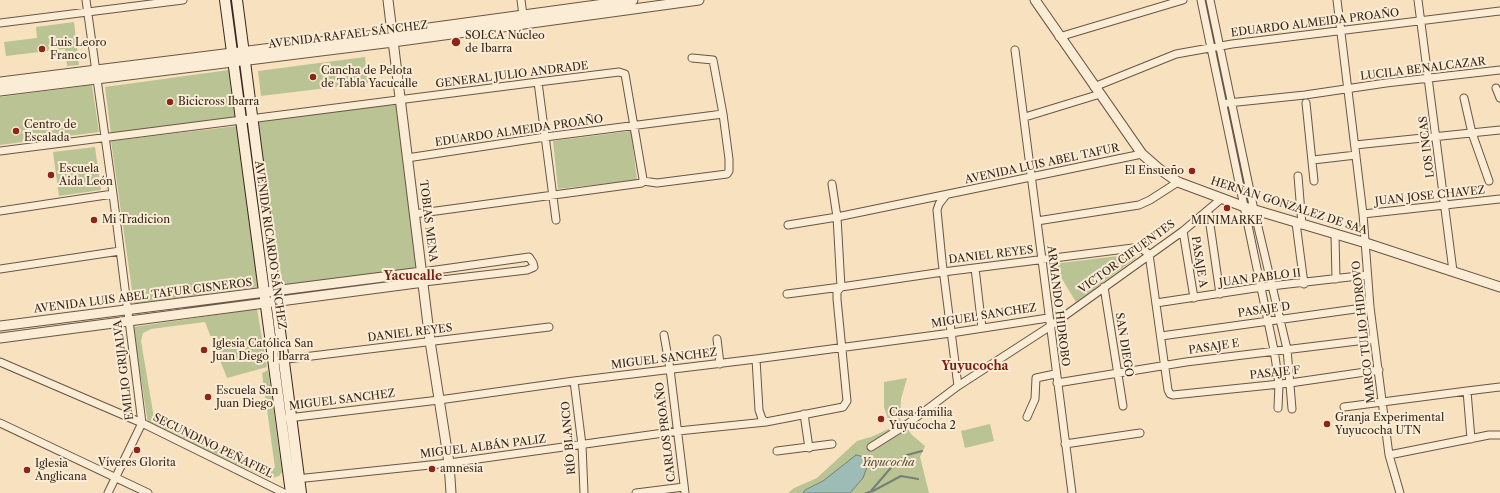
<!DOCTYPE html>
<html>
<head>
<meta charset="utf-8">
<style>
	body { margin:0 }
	canvas { display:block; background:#f8e1be }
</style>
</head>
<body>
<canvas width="1500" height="493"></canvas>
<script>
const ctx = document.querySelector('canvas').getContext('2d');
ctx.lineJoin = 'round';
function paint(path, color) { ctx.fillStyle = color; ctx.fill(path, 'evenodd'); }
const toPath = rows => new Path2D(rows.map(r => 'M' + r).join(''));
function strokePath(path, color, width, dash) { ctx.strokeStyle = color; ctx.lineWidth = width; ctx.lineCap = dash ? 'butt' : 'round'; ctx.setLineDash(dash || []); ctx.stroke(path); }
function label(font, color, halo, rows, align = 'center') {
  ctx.font = font + ' "Libre Caslon Text",serif'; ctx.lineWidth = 4; ctx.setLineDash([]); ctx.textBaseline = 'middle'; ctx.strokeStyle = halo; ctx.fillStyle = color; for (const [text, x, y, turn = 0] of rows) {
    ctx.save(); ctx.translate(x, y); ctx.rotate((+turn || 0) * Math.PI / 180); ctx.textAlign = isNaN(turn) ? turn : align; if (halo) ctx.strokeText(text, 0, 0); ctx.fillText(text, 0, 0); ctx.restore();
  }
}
paint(toPath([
	[74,22,79,65,67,66,65,49,6,56,4,42,37,38,36,27],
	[365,57,368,83,261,96,258,71],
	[229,70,235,118,111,134,105,87],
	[92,85,99,132,0,145,0,97],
	[397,104,417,270,283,286,257,122],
	[237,126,259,287,134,304,111,141],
	[631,131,637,180,558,189,553,141],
	[95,147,101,190,59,196,53,152],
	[1134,254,1136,258,1076,302,1053,264],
	[257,309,267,367,227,378,205,322,151,329,143,333,141,341,154,418,267,470,275,468,262,373,268,370,282,472,279,476,269,479,148,424,133,327],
	[907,378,901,399,900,419,912,435,925,446,920,457,929,493,788,493,794,488,817,478,857,441,871,437,891,428,884,407,884,382],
	[990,424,994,441,965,448,961,431]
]), '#bac394');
const water = toPath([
	[856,455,864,457,867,467,863,478,850,493,803,493,805,490,823,481,856,455]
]);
paint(water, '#9ebcb6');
strokePath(water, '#768078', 1);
strokePath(toPath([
	[871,491,895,463,907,455,922,451],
	[866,493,873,491,901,476,918,479]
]), '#768078', 2);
const minor = toPath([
	[86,0,113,194,142,423,108,493],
	[521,0,523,15],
	[1201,0,1274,350,1279,384,1278,408],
	[1210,0,1254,210,1287,349,1292,409],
	[1337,0,1363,214,1370,307,1389,455,1400,493],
	[1418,0,1453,271],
	[0,23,183,0],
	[1059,37,1183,0],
	[1015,50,1072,493],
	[692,58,713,60,723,114],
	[538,82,556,220],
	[1094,87,1176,54,1232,44,1500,11],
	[1496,88,1500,98],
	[1464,98,1472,133,1489,181],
	[1228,103,1305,95,1386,83,1500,70],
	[1306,103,1314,181],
	[1025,117,1100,94],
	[1355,145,1500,130],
	[0,151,538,82,619,72,625,74,643,179,642,183,414,214],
	[407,158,545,137,723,114,729,159,729,171,727,174,657,183,643,181],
	[1313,160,1356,155],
	[1298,176,1302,225],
	[946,195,939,204,937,210,942,261,958,386],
	[0,211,113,194],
	[1208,211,1220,294],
	[1363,214,1500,199],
	[1037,221,1139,205,1150,200,1178,182],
	[1296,223,1304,284],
	[788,225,837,217,1142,154],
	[1183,231,1194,298],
	[1335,235,1336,279],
	[975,268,982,328],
	[0,269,120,251],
	[422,272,529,257,533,263,534,267,527,270,424,282],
	[1104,287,1123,406],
	[787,294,841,287,837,217,832,184],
	[1156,303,1262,287,1367,275],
	[664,335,670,369,685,493],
	[1161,336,1370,307],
	[717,339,720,364],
	[756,359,759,410,762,419,766,422,843,407,847,401,837,299,837,292,841,287,943,272,1133,248,1142,249,1149,254,1168,390,1170,394,1173,395,1290,383,1379,370],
	[279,360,549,327],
	[0,362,142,423,284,493],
	[574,381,582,445,584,493],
	[1057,383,1186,362,1374,339],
	[1467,391,1500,387],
	[1344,407,1467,391,1471,439],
	[804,414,809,448],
	[1027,417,1035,399,1036,378,1055,374],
	[288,418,439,400,574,381,756,359,951,333,1048,318],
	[0,423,148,493],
	[1065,444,1140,433],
	[871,447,906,425,958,386,1049,327,1183,231,1221,199],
	[777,451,832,444],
	[1389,455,1489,435,1500,435],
	[296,479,449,463,678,431,766,422],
	[636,493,684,487]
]);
const tertiary = toPath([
	[388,0,430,341,449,463,451,493],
	[1035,0,1142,154,1158,168,1178,182,1245,207,1366,243,1500,287],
	[0,82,392,33,633,0],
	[0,91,393,42,699,0],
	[0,326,422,272],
	[0,338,424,282]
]);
const secondary = toPath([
	[225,0,291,493],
	[237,0,301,493]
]);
strokePath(minor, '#695644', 9);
strokePath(tertiary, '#695644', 11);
strokePath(secondary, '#39271c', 12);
strokePath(minor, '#faecd5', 7);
strokePath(tertiary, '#faecd5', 9);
strokePath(secondary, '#faecd5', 10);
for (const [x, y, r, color] of [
	[456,42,5,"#8f2418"],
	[42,49,4,"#8f2418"],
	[313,77,4,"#8f2418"],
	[170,102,4,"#8f2418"],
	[16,131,4,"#8f2418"],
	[1192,171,4,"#8f2418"],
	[51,175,4,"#8f2418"],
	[1227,208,4,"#8f2418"],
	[94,220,4,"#8f2418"],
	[204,350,4,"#8f2418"],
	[208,397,4,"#8f2418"],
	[881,419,4,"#8f2418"],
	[1327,424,4,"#8f2418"],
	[137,450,4,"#8f2418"],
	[432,469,4,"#8f2418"],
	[27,470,4,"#8f2418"]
]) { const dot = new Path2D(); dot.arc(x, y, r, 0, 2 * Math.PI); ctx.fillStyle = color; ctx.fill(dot); strokePath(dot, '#faecd5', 1.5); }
label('11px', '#39271c', '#faecd5', [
	["EDUARDO ALMEIDA PROAÑO",1315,23,-7],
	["AVENIDA RAFAEL SÁNCHEZ",348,35,-7],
	["LUCILA BENALCAZAR",1423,69,-7],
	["GENERAL JULIO ANDRADE",512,75,-7],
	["EDUARDO ALMEIDA PROAÑO",519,131,-8],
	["LOS INCAS",1427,147,-97],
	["AVENIDA LUIS ABEL TAFUR",1042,164,-12],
	["JUAN JOSE CHAVEZ",1430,196,-6],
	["HERNAN GONZALEZ DE SAA",1289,206,18],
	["TOBIAS MENA",428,221,83],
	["AVENIDA RICARDO SÁNCHEZ",270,245,82],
	["DANIEL REYES",991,255,-7],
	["VICTOR CIFUENTES",1127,257,-36],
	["PASAJE A",1199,262,81],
	["JUAN PABLO II",1260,278,-7],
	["AVENIDA LUIS ABEL TAFUR CISNEROS",143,296,-7],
	["ARMANDO HIDROBO",1058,306,83],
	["PASAJE D",1264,310,-8],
	["MIGUEL SANCHEZ",984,316,-9],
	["MARCO TULIO HIDROVO",1364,332,-96],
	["DANIEL REYES",410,333,-7],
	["SAN DIEGO",1124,345,81],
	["PASAJE E",1214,347,-8],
	["MIGUEL SANCHEZ",664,359,-7],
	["EMILIO GRIJALVA",124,370,-97],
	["PASAJE F",1275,373,-6],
	["MIGUEL SANCHEZ",342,400,-7],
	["CARLOS PROAÑO",666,432,-97],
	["RÍO BLANCO",569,438,-95],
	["SECUNDINO PEÑAFIEL",213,446,26],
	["MIGUEL ALBÁN PALIZ",483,447,-7]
]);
label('11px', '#39271c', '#faecd5', [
	["SOLCA Núcleo",465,36],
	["de Ibarra",465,49],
	["Luis Leoro",50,43],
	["Franco",50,56],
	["Cancha de Pelota",321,71],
	["de Tabla Yacucalle",321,84],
	["Bicicross Ibarra",178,102],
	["Centro de",24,125],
	["Escalada",24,138],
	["Escuela",59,169],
	["Aida León",59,182],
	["El Ensueño",1184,171,"right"],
	["Mi Tradicion",102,220],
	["MINIMARKE",1227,221,"center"],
	["Iglesia Católica San",212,344],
	["Juan Diego | Ibarra",212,357],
	["Escuela San",216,391],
	["Juan Diego",216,404],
	["Casa familia",889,413],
	["Yuyucocha 2",889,426],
	["Granja Experimental",1335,418],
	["Yuyucocha UTN",1335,431],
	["Víveres Glorita",137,463,"center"],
	["Iglesia",35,464],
	["Anglicana",35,477],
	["amnesia",440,469]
], 'left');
label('italic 11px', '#594e3a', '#faecd5', [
	["Yuyucocha",888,463]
]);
label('bold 12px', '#7a1f14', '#faecd5', [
	["Yacucalle",413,277],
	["Yuyucocha",975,367]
]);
</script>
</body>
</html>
